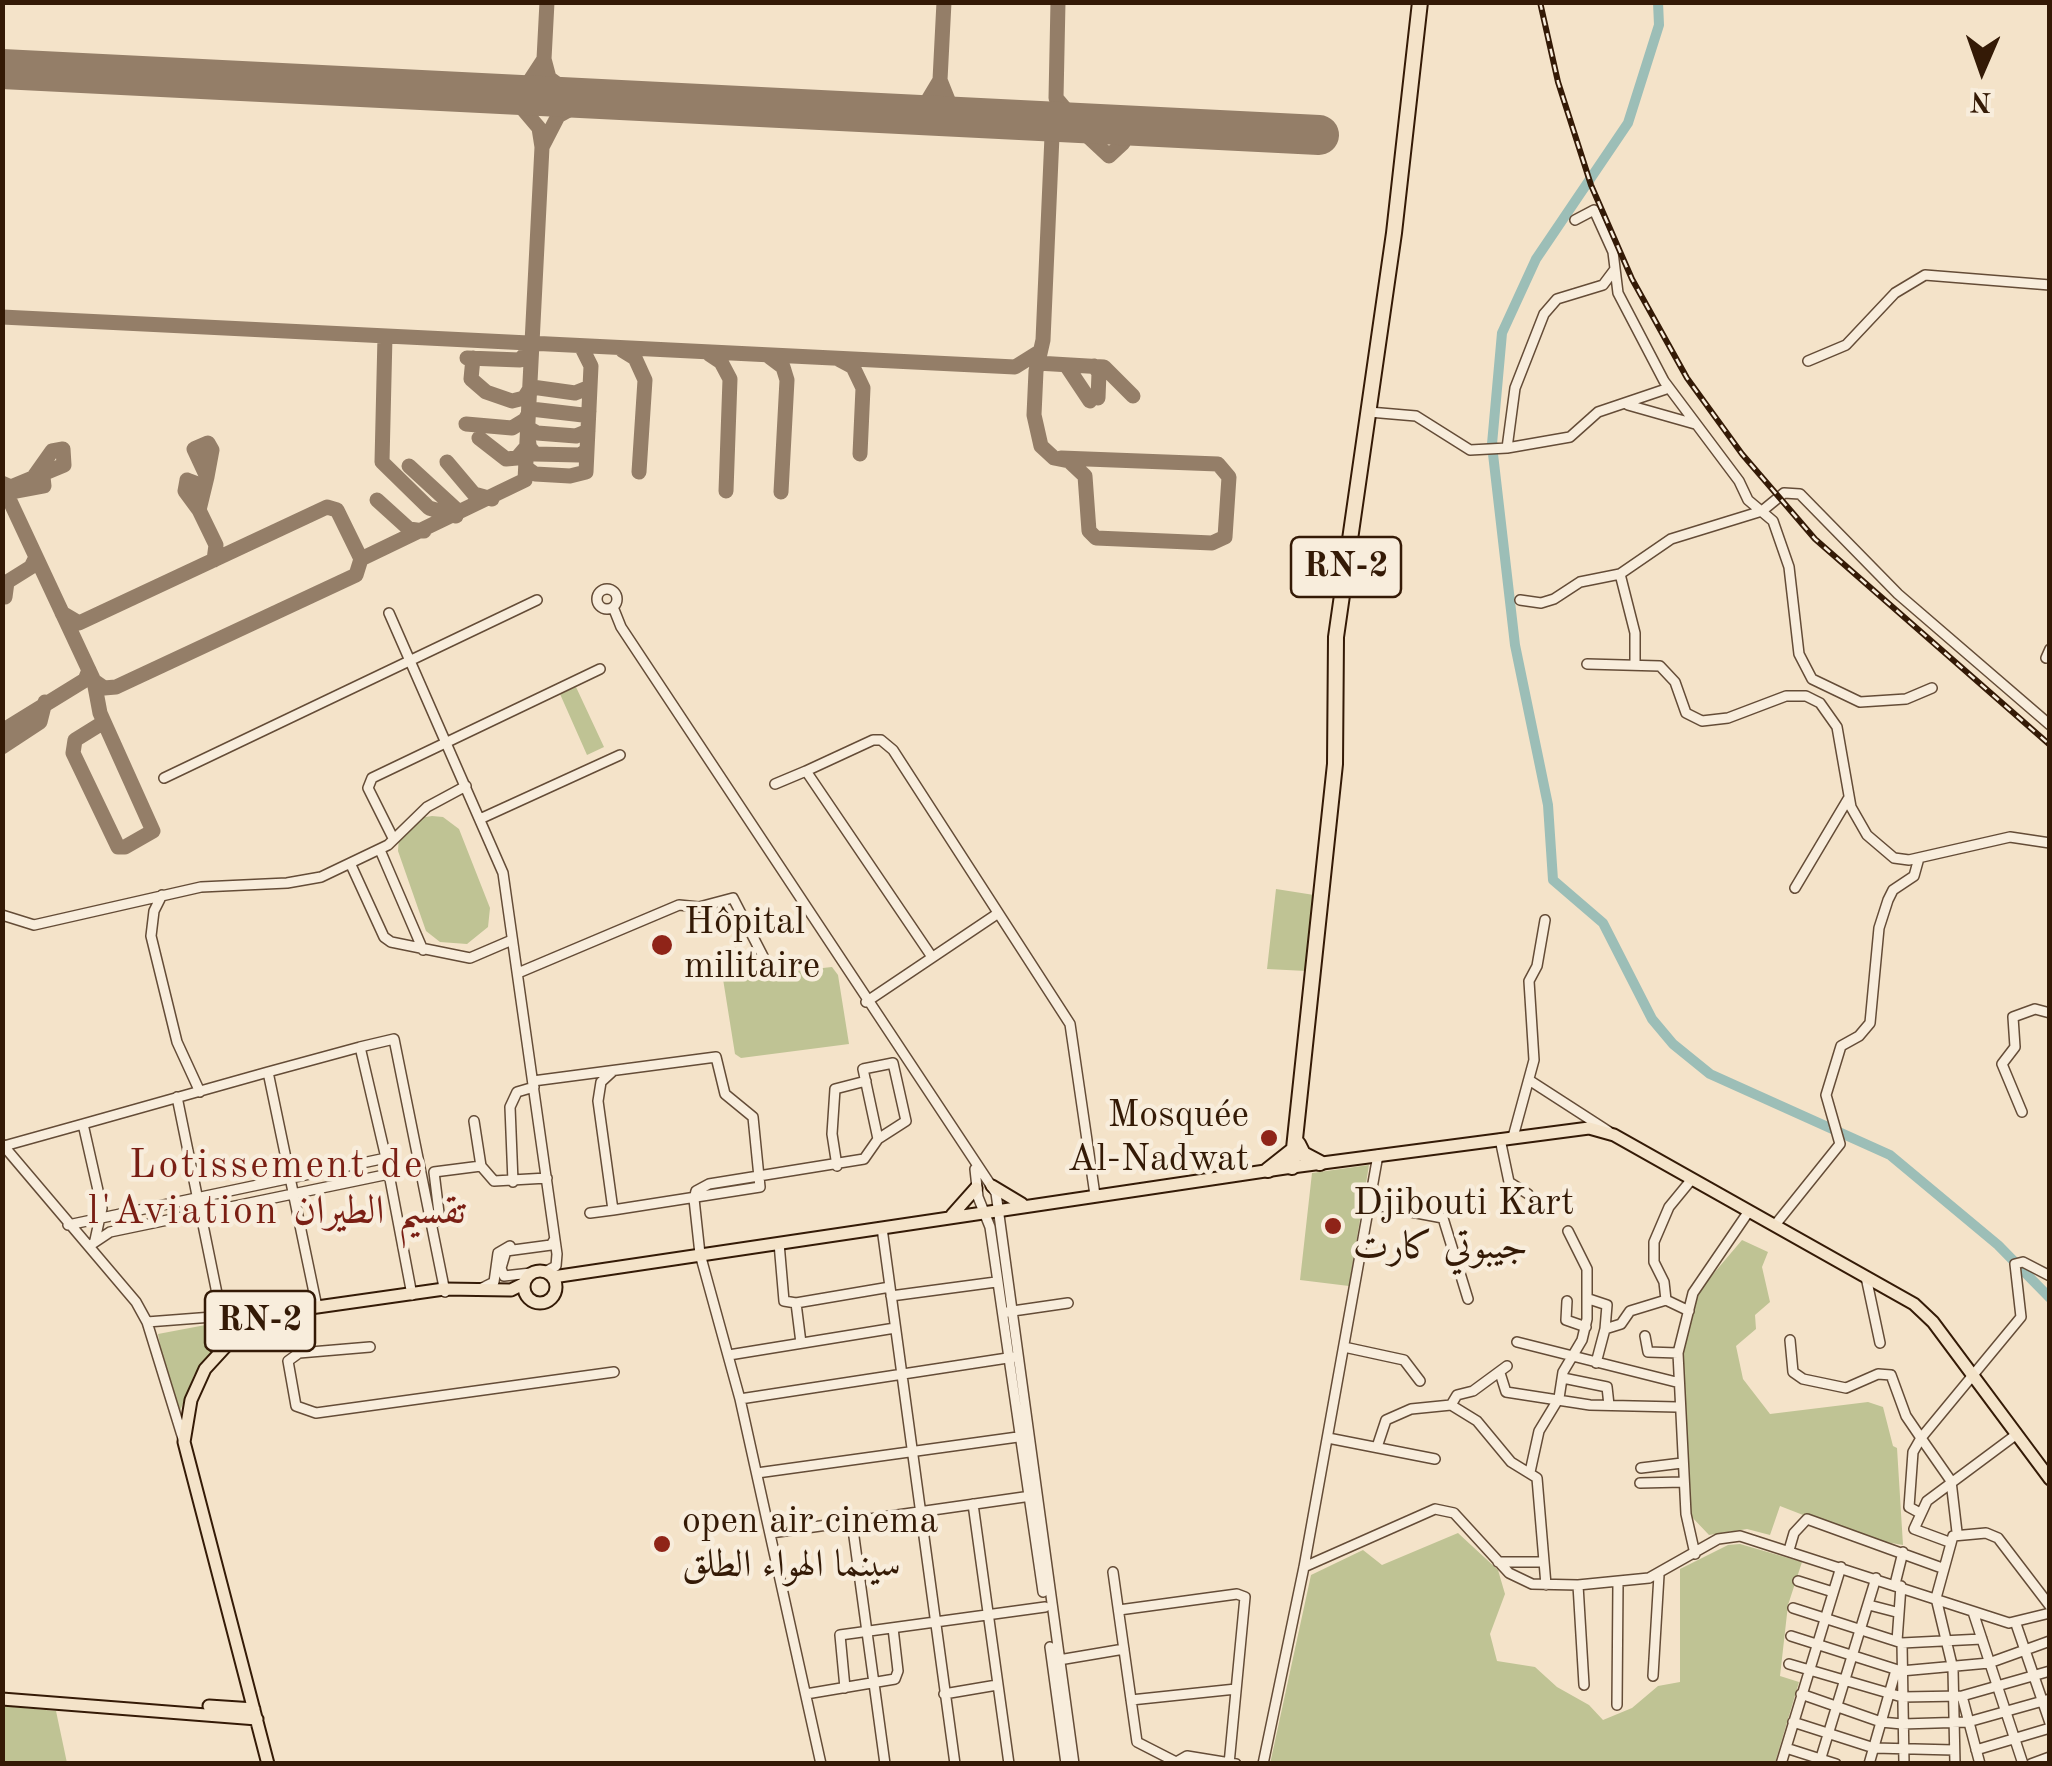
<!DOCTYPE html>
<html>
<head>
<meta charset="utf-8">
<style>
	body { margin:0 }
	#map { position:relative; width:2052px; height:1766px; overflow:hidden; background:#f4e3c9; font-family:"Old Standard TT",serif }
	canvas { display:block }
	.frame { position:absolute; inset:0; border:5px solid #341a06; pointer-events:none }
	.north { position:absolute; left:1932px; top:20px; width:100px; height:100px; -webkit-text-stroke:8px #f8eddc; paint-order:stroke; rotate:182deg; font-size:28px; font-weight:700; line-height:40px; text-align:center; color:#341a06 }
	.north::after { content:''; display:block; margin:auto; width:35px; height:45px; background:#341a06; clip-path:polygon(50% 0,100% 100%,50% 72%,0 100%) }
</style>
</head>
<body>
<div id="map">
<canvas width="2052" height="1766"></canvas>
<div class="frame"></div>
<div class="north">N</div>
</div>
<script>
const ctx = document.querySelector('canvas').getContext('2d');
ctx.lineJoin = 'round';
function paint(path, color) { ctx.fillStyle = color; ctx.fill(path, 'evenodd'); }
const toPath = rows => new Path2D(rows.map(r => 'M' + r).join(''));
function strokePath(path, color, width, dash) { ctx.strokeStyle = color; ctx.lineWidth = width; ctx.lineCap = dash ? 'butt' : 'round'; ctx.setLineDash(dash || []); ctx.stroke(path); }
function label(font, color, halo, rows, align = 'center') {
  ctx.font = font + ' "Old Standard TT",Amiri,serif'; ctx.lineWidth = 9; ctx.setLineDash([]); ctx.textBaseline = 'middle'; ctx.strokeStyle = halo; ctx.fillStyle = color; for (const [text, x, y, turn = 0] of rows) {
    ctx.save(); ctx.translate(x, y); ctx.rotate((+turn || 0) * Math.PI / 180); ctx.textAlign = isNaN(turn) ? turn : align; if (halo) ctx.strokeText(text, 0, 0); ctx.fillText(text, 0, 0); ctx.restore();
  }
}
paint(toPath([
	[576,687,604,747,587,755,560,694],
	[432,816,443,817,459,829,490,908,488,927,467,944,440,942,426,931,398,851,399,836,419,818],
	[1276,889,1314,895,1306,971,1267,969],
	[832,967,838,975,849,1044,741,1058,735,1054,723,979],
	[1369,1165,1349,1286,1300,1280,1312,1173],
	[1742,1240,1768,1252,1762,1267,1770,1302,1755,1315,1756,1329,1736,1346,1743,1379,1770,1414,1868,1402,1883,1407,1893,1446,1897,1448,1903,1545,1862,1538,1780,1506,1770,1535,1747,1529,1709,1535,1690,1515,1679,1371,1697,1293],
	[216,1323,223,1325,224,1335,194,1375,178,1416,172,1411,158,1334],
	[1458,1533,1498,1570,1505,1594,1490,1634,1497,1661,1535,1667,1557,1687,1589,1705,1603,1720,1632,1708,1658,1686,1680,1682,1680,1569,1728,1545,1740,1544,1802,1562,1788,1605,1780,1676,1799,1682,1775,1763,1270,1764,1311,1575,1363,1550,1382,1565],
	[3,1706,56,1711,67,1763,3,1763]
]), '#bfc394');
strokePath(toPath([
	[1492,444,1502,333,1536,259,1628,123,1659,25,1658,2],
	[1493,454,1515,645,1548,805,1553,880,1603,923,1652,1019,1673,1044,1710,1074,1890,1155,1998,1245,2050,1298]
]), '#9cbeb7', 10);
strokePath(toPath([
	[547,2,544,59,549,78,576,98],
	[944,2,940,80,950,105,968,117],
	[1058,2,1056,98,1077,123],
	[504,93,527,85,544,59],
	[511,95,539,128,542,147,558,116,589,99],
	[905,114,925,105,940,80],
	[1042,121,1052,136,1043,340,1036,371,1034,415,1041,446,1054,458,1069,461,1085,476,1089,531,1096,538,1212,543,1225,537,1229,477,1218,464,1061,458],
	[1066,122,1080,129,1109,156,1123,143,1117,125],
	[2,317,1015,367,1039,352],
	[385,336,382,462,429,508,456,516],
	[622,350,635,358,645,380,639,472],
	[709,354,721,362,730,379,726,491],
	[767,355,783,367,787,380,781,492],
	[467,358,520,360,534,344],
	[473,358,471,379,486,392,512,401,524,398,531,387],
	[838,359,853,367,863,388,860,454],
	[1037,363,1104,367,1133,396],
	[1066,365,1090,401],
	[1094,366,1099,373,1098,398],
	[532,387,575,393,590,387],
	[466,424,512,428,525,420,531,409,583,415,589,411],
	[530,429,537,433,576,436,588,431],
	[479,438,506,459,517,458,529,444],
	[529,447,535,454,580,455,587,450],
	[447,462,474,494,492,499],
	[409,466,458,511],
	[528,469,535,474,570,476,586,472,591,366,581,346],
	[207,477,194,449,208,443,212,450,207,477,199,510,216,545,214,560],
	[187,480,195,483,199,510,185,491,187,480],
	[2,483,11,487,64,465,63,449,52,451,35,475],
	[2,484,94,681,100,713,104,722,153,831,125,847,118,847,73,753,75,740,104,722],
	[12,492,44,486,43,477,35,475],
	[377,500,409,529,424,531],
	[361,559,525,480,542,147],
	[5,597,7,582,31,567,36,557],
	[62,613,79,623,327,507,337,510,361,559,356,575,116,687,104,688,94,681],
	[2,731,85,680,89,670],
	[2,747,40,722,45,702]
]), '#947e68', 15);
strokePath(toPath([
	[2,69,1319,135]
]), '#947e68', 40);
const minor = toPath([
	[1575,220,1594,210,1613,252,1618,293,1664,381,1739,481,1748,500,1773,521,1789,567,1799,654,1812,679,1860,702,1906,699,1932,688],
	[1808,361,1846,345,1895,293,1925,275,2050,285],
	[1628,405,1695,424],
	[1369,412,1416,416,1470,450,1507,448,1570,437,1598,412,1669,388],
	[1507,448,1515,388,1544,314,1557,299,1603,285,1615,269],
	[1620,574,1635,633,1635,662],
	'597 599a10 10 0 1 1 20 0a10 10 0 1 1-20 0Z',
	[1520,600,1541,603,1554,599,1580,582,1620,574,1671,539,1762,511,1784,493,1800,494,1898,594,2050,725],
	[613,607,621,627,996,1193,1074,1764],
	[389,613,503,873,557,1254,556,1266,545,1272],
	[2046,658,2050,649],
	[1587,664,1660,666,1675,682,1686,713,1702,721,1728,718,1786,696,1806,696,1820,703,1837,727,1851,807,1867,835,1894,858,1909,860,2010,837,2050,843],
	[806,771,873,740,881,740,893,750,1070,1024,1095,1195],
	[164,778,537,600],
	[775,784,806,771,932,957],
	[482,818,620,755],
	[392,836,368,788,372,778,600,669],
	[380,850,423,950],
	[351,865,384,937,391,942,470,958,512,940],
	[1795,888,1848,799],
	[162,895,154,911,151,936,177,1042,200,1092],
	[2,915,34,925,201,887,287,883,321,877,388,845,427,807,466,786],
	[518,973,679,905,699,907,733,898,767,964],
	[866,1002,997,914],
	[360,1047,394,1039,445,1292],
	[1529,1080,1608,1131],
	[533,1081,716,1057,725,1094,753,1117,760,1187,613,1210,598,1101,601,1082,613,1071],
	[177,1097,222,1318],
	[2022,1112,2002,1064,2015,1047,2013,1017,2035,1009,2050,1013],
	[474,1121,481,1166,494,1181,547,1178],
	[1513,1137,1534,1060,1529,981,1537,966,1545,920],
	[1500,1139,1509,1182,1528,1194],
	[2,1144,136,1302,147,1322,184,1442],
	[4,1146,83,1124],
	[837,1166,832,1134,835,1089,866,1081],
	[975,1169,978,1197,990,1227,1043,1592],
	[513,1182,510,1107,517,1092,534,1087],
	[1369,1204,1443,1218,1468,1299],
	[590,1213,613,1210],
	[440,1221,434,1172,481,1166],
	[68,1225,386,1158,360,1047,268,1072],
	[1775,1225,1840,1144,1826,1095,1841,1046,1859,1036,1870,1023,1879,928,1888,900,1893,890,1914,876,1919,858],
	[882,1228,955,1764],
	[95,1240,102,1208,83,1124,268,1072,317,1307],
	[779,1243,784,1301,796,1303],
	[89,1246,110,1232,389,1174,412,1295],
	[531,1273,504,1276,501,1268,506,1251,551,1245,554,1240],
	[1866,1277,1880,1343],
	[480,1289,494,1282,498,1253,510,1246],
	[891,1296,996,1282],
	[1589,1299,1607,1305,1605,1329],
	[1666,1300,1664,1282,1654,1262,1654,1242,1669,1207,1692,1179],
	[1567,1301,1566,1320,1586,1327],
	[1006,1312,1068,1303],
	[147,1322,278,1312],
	[1645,1336,1648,1352,1678,1353],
	[1790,1340,1793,1372,1803,1379,1846,1388,1878,1374,1891,1375,1906,1416,1921,1438,1913,1452,1909,1507,1920,1513],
	[1517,1342,1676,1382],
	[801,1343,796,1303,890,1287],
	[370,1347,299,1353,288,1361,296,1406,316,1413,614,1372],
	[1344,1347,1404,1360,1420,1381],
	[729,1355,895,1328],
	[1596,1363,1605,1329,1621,1324,1630,1311,1666,1300,1689,1311],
	[1500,1373,1506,1392,1590,1405,1677,1407],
	[1563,1378,1607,1387,1609,1405],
	[740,1399,1014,1357],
	[1451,1405,1457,1395,1473,1391,1507,1366],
	[1328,1438,1435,1459],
	[1377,1447,1386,1420,1411,1409,1451,1405,1477,1421,1511,1462,1537,1478,1546,1585],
	[1641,1468,1682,1463],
	[1530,1472,1539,1431,1559,1398,1563,1372,1582,1340,1587,1319,1587,1269,1568,1231],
	[757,1473,1025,1436],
	[1640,1483,1683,1482],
	[973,1504,1009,1764],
	[852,1522,885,1764],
	[1957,1532,1951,1481,1921,1438,2021,1317,2015,1264,2023,1262,2050,1276],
	[771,1533,1031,1496],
	[1949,1542,1914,1529,1927,1501,2017,1434],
	[1789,1550,1794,1533,1807,1519,1942,1568],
	[1695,1554,1686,1514,1678,1353,1693,1293,1749,1211],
	[1498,1562,1544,1562],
	[1304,1567,1435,1509,1454,1513,1509,1573,1532,1584,1578,1585,1649,1578,1718,1539,1740,1536,2009,1623,2050,1613],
	[1113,1572,1137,1742,1180,1764],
	[1798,1581,1833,1592],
	[1895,1584,1903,1552],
	[1578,1585,1584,1685],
	[1869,1605,1896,1612],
	[1793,1608,1902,1643,1982,1639],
	[1119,1610,1237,1594,1245,1597,1229,1764],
	[1973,1612,2023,1764],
	[2016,1624,2050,1723],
	[1791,1636,1901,1671,1989,1663,2050,1641],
	[1897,1641,1901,1586],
	[1902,1643,1904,1764],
	[1050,1647,1066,1764],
	[1053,1661,1124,1649],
	[1789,1664,1902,1697,1962,1696,2050,1671],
	[1653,1676,1659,1575],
	[845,1688,840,1635,1045,1607],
	[806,1694,895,1679,898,1671,893,1628],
	[944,1694,997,1685],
	[1801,1694,1881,1722,1902,1724,1968,1722,2050,1699],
	[1962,1696,1980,1764],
	[1131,1700,1236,1689],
	[1617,1705,1618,1583],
	[1793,1722,1874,1748,1954,1750],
	[1786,1748,1836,1764],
	[1976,1750,2050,1728],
	[821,1764,740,1399,700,1254,694,1199,696,1191,709,1184,864,1159,878,1139,863,1069,893,1063,906,1121,878,1139],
	[1173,1764,1187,1756,1236,1764],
	[1263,1764,1304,1567,1378,1155],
	[1781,1764,1841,1567],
	[1819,1764,1876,1578],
	[1869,1764,1896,1670],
	[1955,1764,1953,1669,1936,1598,1953,1536,1986,1533,1998,1538,2050,1606],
	[2031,1764,2050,1757]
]);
const major = toPath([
	[992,1186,1022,1204],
	[952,1215,976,1188],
	'524 1287a16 16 0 1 1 32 0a16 16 0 1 1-32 0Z',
	[553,1277,1292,1167,1589,1128,1614,1135,1914,1304,1933,1322,2050,1479],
	[2,1699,257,1719],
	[209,1706,254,1709],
	[268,1764,184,1442,191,1400,205,1369,239,1332,282,1312,444,1289,511,1290,523,1284]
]);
const highway = toPath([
	[1298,1144,1303,1154,1320,1163],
	[1292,1167,1335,764,1336,637,1394,233,1420,2],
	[1268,1170,1292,1151]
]);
strokePath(minor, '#644c37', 12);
strokePath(major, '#341a06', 15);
strokePath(highway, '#341a06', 18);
strokePath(minor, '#f8eddc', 9);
strokePath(major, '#f4e3c9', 11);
strokePath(highway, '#f4e3c9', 14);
const rail = toPath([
	[1540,2,1558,82,1591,185,1632,279,1687,378,1742,454,1815,539,2050,745]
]);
strokePath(rail, '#341a06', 6);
strokePath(rail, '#f8eddc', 2.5, [8]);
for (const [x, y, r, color] of [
	[662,945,12,"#8f2418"],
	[1269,1138,10,"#8f2418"],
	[1333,1226,10,"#8f2418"],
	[662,1544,10,"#8f2418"]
]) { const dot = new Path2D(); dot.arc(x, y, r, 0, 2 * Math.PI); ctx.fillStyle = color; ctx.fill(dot); strokePath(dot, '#f8eddc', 4); }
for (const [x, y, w] of [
	[1346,567,110],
	[260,1321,110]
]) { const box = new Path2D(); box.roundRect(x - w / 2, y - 30, w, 60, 8); ctx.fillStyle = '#f8eddc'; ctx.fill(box); strokePath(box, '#341a06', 2.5); }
label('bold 35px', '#341a06', null, [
	["RN-2",1346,567],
	["RN-2",260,1321]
]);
label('38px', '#341a06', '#f8eddc', [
	["Hôpital",684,923],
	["militaire",684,967],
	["Mosquée",1249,1116,"right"],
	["Al-Nadwat",1249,1160,"right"],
	["Djibouti Kart",1353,1204],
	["جيبوتي كارت",1353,1248],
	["open air cinema",682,1522],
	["سينما الهواء الطلق",682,1566]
], 'left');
ctx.letterSpacing = '2.5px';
label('40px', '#7a1f14', '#f8eddc', [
	["Lotissement de",277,1167],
	["l'Aviation تقسيم الطيران",277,1213]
]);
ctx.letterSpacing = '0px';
</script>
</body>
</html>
